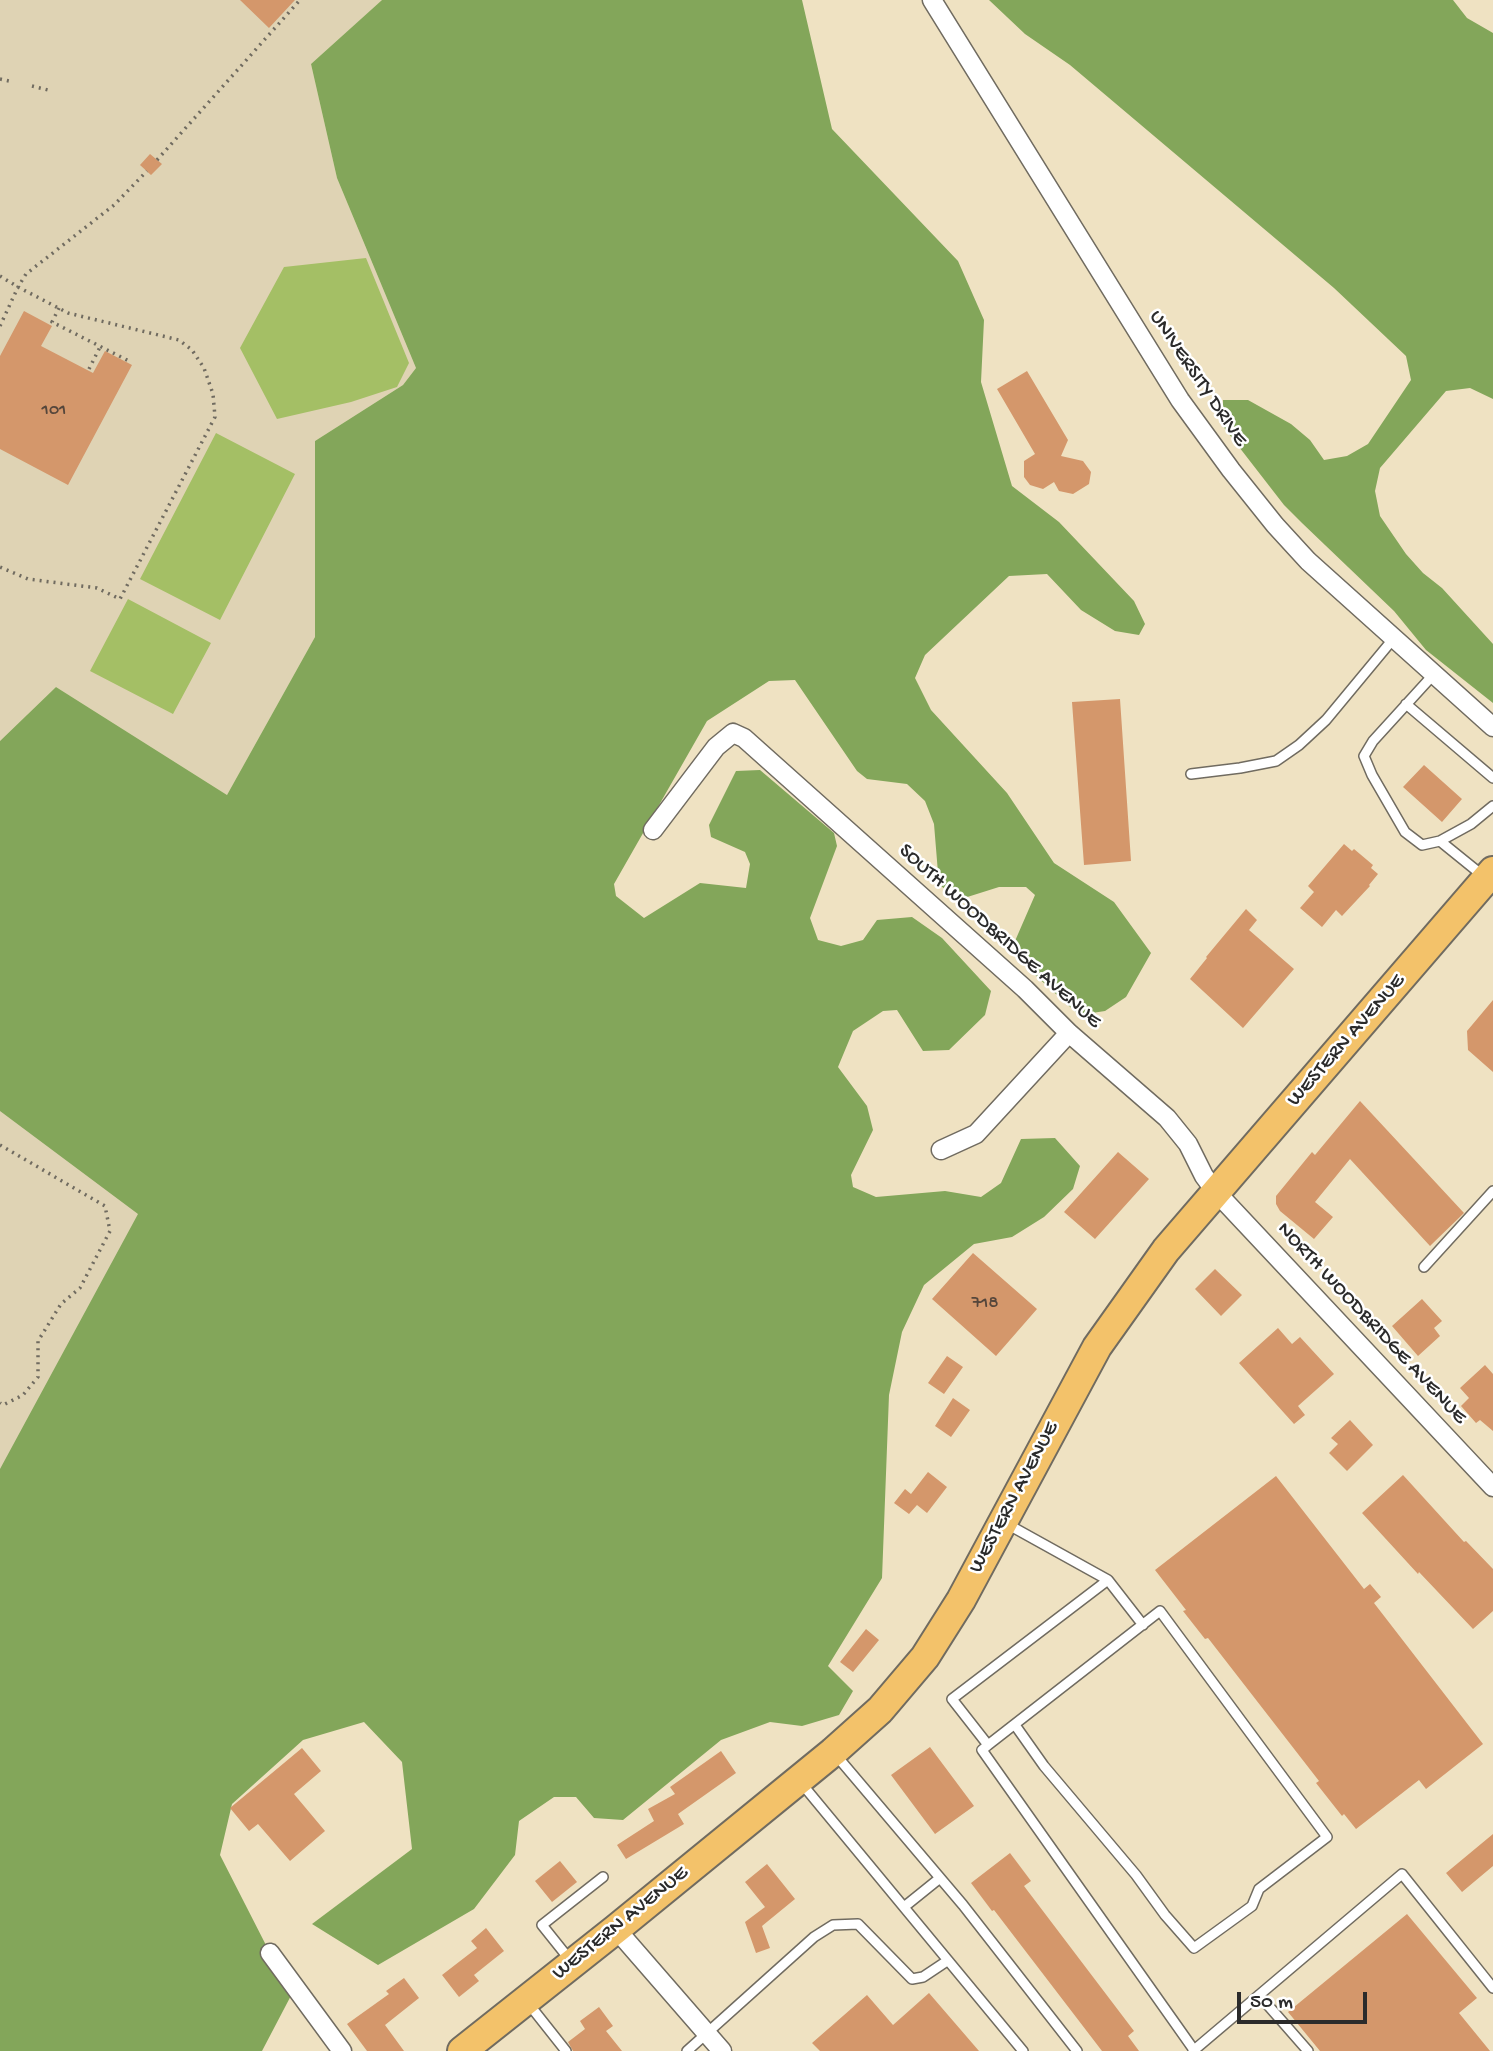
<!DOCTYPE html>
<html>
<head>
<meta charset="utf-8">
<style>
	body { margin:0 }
	#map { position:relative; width:1493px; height:2051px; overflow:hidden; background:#efe2c2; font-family:"Gochi Hand",sans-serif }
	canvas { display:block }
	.scale { position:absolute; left:1237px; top:1992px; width:130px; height:32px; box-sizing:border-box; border:4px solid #2b2b2b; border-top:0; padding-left:9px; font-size:21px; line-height:24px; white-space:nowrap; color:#2b2b2b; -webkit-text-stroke:5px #fff; paint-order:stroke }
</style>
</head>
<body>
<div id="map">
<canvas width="1493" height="2051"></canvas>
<div class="scale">50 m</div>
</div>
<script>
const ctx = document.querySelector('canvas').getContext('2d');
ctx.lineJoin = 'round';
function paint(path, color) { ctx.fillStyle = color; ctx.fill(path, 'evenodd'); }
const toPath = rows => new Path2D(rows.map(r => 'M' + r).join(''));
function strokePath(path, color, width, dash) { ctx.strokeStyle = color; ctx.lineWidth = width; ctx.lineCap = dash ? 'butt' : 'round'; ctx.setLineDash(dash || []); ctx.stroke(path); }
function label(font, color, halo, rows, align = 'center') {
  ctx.font = font + ' "Gochi Hand",sans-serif'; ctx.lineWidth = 5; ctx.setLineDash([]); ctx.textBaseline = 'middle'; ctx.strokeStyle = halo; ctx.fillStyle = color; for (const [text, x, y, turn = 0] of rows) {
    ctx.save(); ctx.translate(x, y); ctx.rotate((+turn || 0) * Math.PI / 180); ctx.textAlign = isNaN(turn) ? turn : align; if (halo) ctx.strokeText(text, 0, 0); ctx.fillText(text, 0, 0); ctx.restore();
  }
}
paint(toPath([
	[0,0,382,0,311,64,337,178,416,368,403,385,315,441,315,637,227,795,56,687,0,741],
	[0,1089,158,1210,0,1501]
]), '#dfd3b4');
paint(toPath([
	[366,258,409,363,397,387,351,402,277,419,240,348,284,267],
	[216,433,295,474,220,620,140,579],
	[128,599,211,643,173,714,90,671]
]), '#a4bf65');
paint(toPath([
	[382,0,802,0,832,129,958,261,984,320,981,382,1012,486,1059,522,1134,601,1145,624,1139,635,1115,631,1081,610,1047,574,1009,576,925,655,915,678,931,710,1007,793,1054,863,1114,902,1151,953,1126,997,1105,1011,1079,1015,1023,964,1015,941,1035,895,1026,887,999,887,961,899,939,885,934,824,925,801,907,784,867,779,857,771,795,680,769,681,707,721,614,884,616,896,644,918,700,883,746,888,750,864,745,852,711,837,709,825,736,771,760,770,834,833,837,846,810,918,818,940,841,946,863,940,877,920,912,917,942,938,991,991,985,1015,949,1050,923,1051,897,1010,883,1011,853,1031,838,1067,867,1106,873,1130,851,1175,853,1187,876,1197,945,1191,981,1197,1001,1183,1021,1139,1055,1138,1080,1166,1073,1189,1044,1217,1012,1237,974,1244,924,1285,902,1332,889,1395,882,1578,828,1666,853,1691,839,1715,802,1726,770,1722,721,1740,623,1820,594,1818,576,1797,554,1797,519,1821,515,1855,474,1909,378,1965,312,1924,412,1849,402,1762,364,1722,303,1740,232,1804,220,1855,270,1953,295,1988,262,2051,0,2051,0,1469,138,1214,0,1111,0,741,56,687,227,795,315,637,315,441,403,385,416,368,337,178,311,64],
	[989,0,1453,0,1467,18,1493,33,1493,399,1470,388,1446,391,1380,468,1375,491,1380,516,1406,554,1423,573,1442,588,1493,644,1493,703,1426,650,1394,611,1302,523,1284,505,1222,425,1223,400,1248,400,1291,424,1310,440,1324,460,1347,456,1368,444,1411,380,1406,356,1334,288,1070,65,1025,34]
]), '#83a65a');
paint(toPath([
	[240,0,295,0,269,28],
	[150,154,162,164,151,175,140,165],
	[24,311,52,326,41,346,93,373,105,351,132,365,68,485,0,449,0,356],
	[1027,371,1068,440,1061,456,1083,461,1091,472,1089,484,1073,494,1059,491,1054,482,1043,489,1030,485,1024,477,1024,461,1035,454,997,389],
	[1120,699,1131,861,1084,865,1072,702],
	[1424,765,1462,799,1442,822,1403,787],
	[1344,844,1352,851,1354,849,1373,865,1371,868,1378,874,1369,885,1370,886,1342,916,1336,910,1322,927,1300,908,1314,892,1308,886],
	[1246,909,1257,920,1249,930,1294,969,1243,1028,1190,979,1207,958,1206,957],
	[1493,1000,1493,1072,1468,1050,1467,1031],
	[1360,1101,1464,1213,1430,1246,1350,1159,1315,1202,1333,1217,1314,1239,1280,1211,1276,1204,1276,1196,1312,1152,1315,1155],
	[1118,1152,1149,1179,1095,1239,1064,1212],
	[973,1253,1037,1309,996,1356,932,1299],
	[1215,1269,1242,1295,1221,1316,1195,1289],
	[1422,1299,1442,1321,1434,1328,1440,1336,1418,1356,1392,1326],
	[1278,1328,1292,1344,1300,1337,1334,1374,1298,1406,1305,1415,1294,1424,1239,1363],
	[947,1356,963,1367,944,1394,928,1383],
	[1485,1365,1493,1374,1493,1431,1480,1420,1476,1423,1461,1406,1469,1398,1460,1388],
	[953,1398,970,1410,951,1437,935,1426],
	[1350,1420,1373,1445,1347,1471,1329,1453,1338,1444,1331,1438],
	[928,1472,947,1487,927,1513,917,1505,909,1514,894,1503,905,1489,911,1494],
	[1403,1475,1464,1542,1466,1541,1493,1569,1493,1611,1473,1629,1419,1572,1418,1574,1362,1513],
	[1276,1476,1364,1589,1370,1584,1381,1597,1374,1603,1483,1744,1426,1789,1419,1780,1356,1829,1344,1814,1342,1816,1316,1783,1319,1781,1208,1638,1205,1639,1183,1611,1186,1610,1155,1570],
	[866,1629,879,1640,853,1672,840,1662],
	[930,1747,974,1806,935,1834,891,1775],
	[302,1748,321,1771,294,1794,325,1831,290,1861,258,1824,249,1831,230,1808],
	[721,1751,736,1773,678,1814,684,1824,626,1859,617,1845,654,1821,648,1809,675,1794,670,1787],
	[1493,1834,1493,1866,1462,1892,1446,1873],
	[1010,1853,1031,1881,1024,1886,1134,2031,1128,2036,1139,2051,1102,2051,994,1910,992,1911,971,1883],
	[560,1861,577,1882,552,1902,535,1881],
	[767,1864,795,1899,762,1926,770,1948,756,1953,745,1922,765,1907,745,1882],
	[1407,1914,1477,1998,1459,2013,1490,2051,1320,2051,1288,2012],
	[486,1928,504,1951,474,1975,479,1981,459,1997,442,1975,477,1948,471,1941],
	[404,1978,419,1998,385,2025,404,2051,367,2051,347,2024,389,1994,386,1991],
	[929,1993,979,2051,820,2051,812,2043,867,1995,893,2025],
	[599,2007,613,2026,606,2031,622,2051,573,2051,568,2042,585,2029,580,2021]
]), '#d4976b');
const service = toPath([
	[1434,674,1373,741,1364,756,1372,775,1405,832,1422,845,1440,841,1471,824,1493,806],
	[1406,704,1493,778],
	[1191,774,1240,768,1276,761,1299,745,1326,720,1394,638],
	[1440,841,1482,875],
	[1424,1267,1493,1191],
	[1007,1524,1108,1580,952,1699,988,1745,1160,1611,1327,1837,1259,1889,1252,1906,1194,1948,1165,1915,1136,1875,1044,1766,1015,1725],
	[1108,1580,1143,1625],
	[988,1745,982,1750,1194,2050],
	[835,1754,963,1905,1077,2051],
	[802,1784,1023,2051],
	[904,1907,940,1878],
	[570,1960,542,1925,603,1877],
	[1259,1995,1308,2051],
	[528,2003,566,2051],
	[687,2051,814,1937,833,1925,858,1924,912,1979,923,1977,947,1961],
	[1193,2051,1402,1874,1493,1988]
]);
const minor = toPath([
	[932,0,1180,400,1231,470,1275,525,1308,561,1493,727],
	[653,830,716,747,733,733,744,738,1025,989,1069,1033,1167,1118,1188,1144,1204,1176,1216,1192,1493,1487],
	[941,1150,976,1134,1069,1033],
	[616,1929,722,2051],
	[270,1953,342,2051]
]);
const primary = toPath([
	[462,2051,616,1929,833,1752,880,1710,925,1657,961,1600,1097,1347,1166,1250,1493,871]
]);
strokePath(service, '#706b60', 12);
strokePath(minor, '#706b60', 21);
strokePath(primary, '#706b60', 32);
strokePath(toPath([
	[0,79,9,81],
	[32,86,48,90],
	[157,160,300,0],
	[0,276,18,287,68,313,179,340,192,350,204,368,213,394,215,417,120,599,97,588,28,579,0,567],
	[59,308,52,322,129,361,128,363],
	[0,326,18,287,26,274,114,205,147,171],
	[89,369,100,347],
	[0,1145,105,1206,110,1231,80,1288,61,1304,38,1341,38,1377,23,1395,3,1405,0,1403]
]), '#706b60', 3.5, [2, 5]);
strokePath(service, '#fff', 9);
strokePath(minor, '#fff', 18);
strokePath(primary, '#f3c26a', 28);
label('18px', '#55463b', null, [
	["101",54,411],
	["718",985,1304]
]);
label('21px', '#2b2b2b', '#fff', [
	["UNIVERSITY DRIVE",1197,379,56],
	["SOUTH WOODBRIDGE AVENUE",999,937,42],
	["WESTERN AVENUE",1347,1041,-49],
	["NORTH WOODBRIDGE AVENUE",1371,1324,47],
	["WESTERN AVENUE",1015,1498,-62],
	["WESTERN AVENUE",621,1924,-39]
]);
</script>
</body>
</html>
